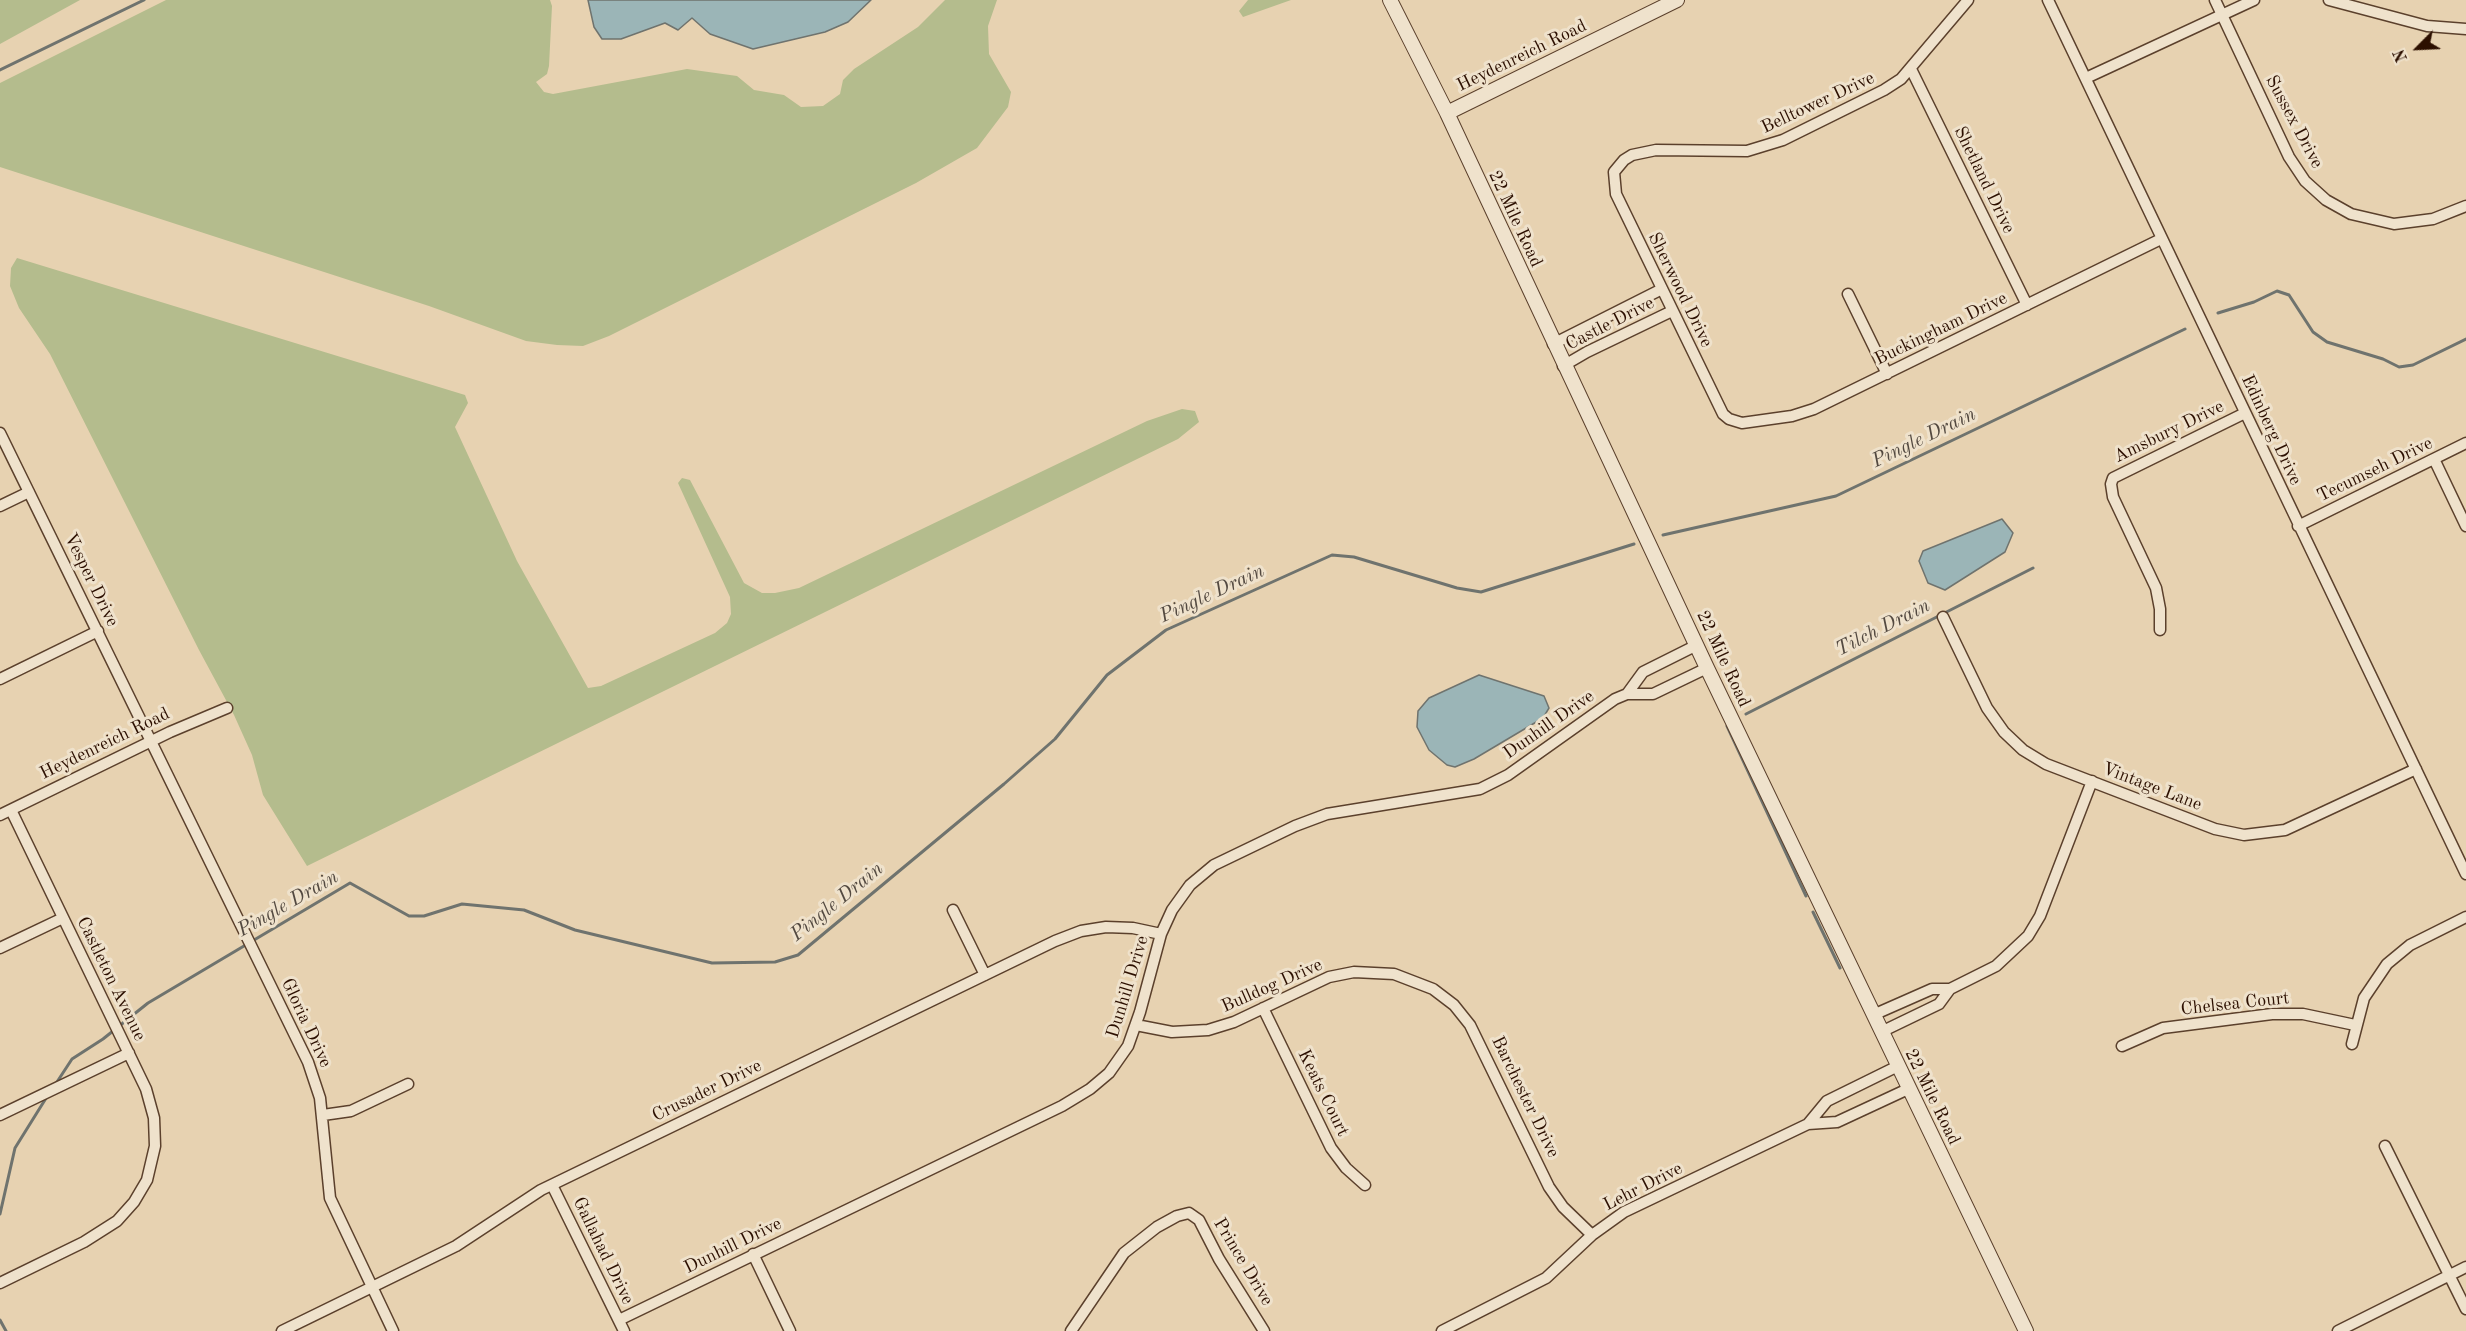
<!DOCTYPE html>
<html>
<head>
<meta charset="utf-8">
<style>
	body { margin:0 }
	#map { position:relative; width:2466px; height:1331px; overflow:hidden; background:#e7d2b1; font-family:"Old Standard TT",serif }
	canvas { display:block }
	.north { position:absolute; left:2388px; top:18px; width:60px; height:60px; -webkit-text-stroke:4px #efe2cc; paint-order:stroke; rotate:246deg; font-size:16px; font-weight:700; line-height:24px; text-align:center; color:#2c0f00 }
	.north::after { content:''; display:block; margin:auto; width:21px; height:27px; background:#2c0f00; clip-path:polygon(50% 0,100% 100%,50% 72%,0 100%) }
</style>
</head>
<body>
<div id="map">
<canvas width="2466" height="1331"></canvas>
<div class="north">N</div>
</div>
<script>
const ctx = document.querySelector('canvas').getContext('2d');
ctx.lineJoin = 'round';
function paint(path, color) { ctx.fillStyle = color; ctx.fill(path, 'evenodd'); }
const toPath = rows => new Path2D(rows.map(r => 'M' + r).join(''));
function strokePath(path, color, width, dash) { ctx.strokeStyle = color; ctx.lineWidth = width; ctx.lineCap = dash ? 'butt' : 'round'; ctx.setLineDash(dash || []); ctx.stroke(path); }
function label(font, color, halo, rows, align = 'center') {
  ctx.font = font + ' "Old Standard TT",serif'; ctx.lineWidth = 6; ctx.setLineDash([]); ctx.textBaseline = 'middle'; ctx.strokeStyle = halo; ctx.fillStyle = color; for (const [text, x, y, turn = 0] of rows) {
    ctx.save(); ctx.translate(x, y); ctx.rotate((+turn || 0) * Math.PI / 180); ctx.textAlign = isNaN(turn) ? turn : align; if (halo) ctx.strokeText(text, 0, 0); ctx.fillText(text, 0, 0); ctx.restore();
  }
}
paint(toPath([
	[0,0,80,0,0,44],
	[166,0,550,0,552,6,549,66,547,74,536,82,544,92,553,94,687,69,737,76,754,90,784,95,801,107,823,106,840,94,843,80,854,69,918,27,945,0,997,0,988,26,989,54,1011,92,1008,107,977,148,916,183,609,336,583,346,557,345,526,341,429,306,0,167,0,83],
	[1248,0,1291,0,1243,17,1239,11],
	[17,258,465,395,468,403,455,427,517,561,588,688,601,686,715,633,727,623,731,614,730,597,678,483,682,478,690,480,744,583,762,593,775,593,799,588,1147,421,1182,409,1195,411,1199,422,1178,439,307,866,263,795,252,755,234,715,199,650,50,354,19,308,10,286,11,268]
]), '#b4bc8d');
const water = toPath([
	[588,0,871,0,848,22,825,32,753,49,710,34,692,18,678,30,665,23,621,39,602,39,594,27,588,0],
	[2002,519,2013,533,2005,552,1945,590,1928,583,1919,561,1923,551,2002,519],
	[1479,675,1544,696,1549,708,1543,718,1474,759,1455,767,1447,765,1429,750,1417,727,1418,711,1429,698,1479,675]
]);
paint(water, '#9bb5b7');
strokePath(water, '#6f736e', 1.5);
strokePath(toPath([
	[0,70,144,0],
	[2218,313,2254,302,2277,291,2289,295,2313,332,2327,342,2383,359,2399,367,2413,365,2466,339],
	[1663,535,1836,496,2185,329],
	[1746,714,2033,568],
	[1727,726,1806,896],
	[1813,912,1840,968],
	[55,1085,72,1059,103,1039,148,1003,350,883,409,916,424,916,462,904,524,910,575,930,712,963,775,962,798,955,1004,784,1055,739,1107,675,1166,630,1332,555,1354,557,1457,588,1481,592,1634,544],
	[0,1214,15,1148,48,1095],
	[0,1320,6,1331]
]), '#6f736e', 3);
const minor = toPath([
	[1968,0,1901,79,1884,90,1783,140,1747,151,1656,150,1632,155,1624,160,1614,172,1616,194,1723,414,1729,419,1742,423,1792,416,1814,409,2161,239],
	[2048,0,2466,874],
	[2215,0,2289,157,2305,181,2326,200,2351,214,2394,224,2433,219,2466,206],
	[2329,0,2427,26,2466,29],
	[1911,69,2027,305],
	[2086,78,2254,0],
	[1848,294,1887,374],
	[1553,344,1662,289],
	[1563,366,1587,352,1672,311],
	[0,433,308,1062,320,1098,330,1198,393,1331],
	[2434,459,2466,526],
	[0,506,29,492],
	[2298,526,2466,443],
	[1943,617,1987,708,2004,732,2023,750,2046,764,2215,829,2244,835,2285,830,2416,769],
	[2160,630,2160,609,2156,588,2113,497,2111,484,2113,478,2245,413],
	[0,679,98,631],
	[1627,694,1643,672,1697,645],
	[0,815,170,732,227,708],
	[953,910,985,975],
	[0,948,63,918],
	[1263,1008,1331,1148,1346,1168,1365,1185],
	[1873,1015,1932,989,1950,989],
	[1136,1025,1172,1032,1208,1030,1234,1022,1329,977,1354,972,1394,974,1433,989,1454,1005,1470,1025,1549,1187,1563,1207,1592,1235],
	[1881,1032,1939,1004,1950,989,1996,966,2028,936,2040,916,2092,781],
	[2352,1044,2364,998,2387,964,2410,945,2466,917],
	[2122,1046,2163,1028,2272,1014,2303,1014,2355,1025],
	[0,1115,129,1053],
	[323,1115,351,1111,408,1084],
	[1808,1124,1827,1101,1898,1066],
	[2385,1146,2466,1309],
	[552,1185,624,1331],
	[753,1254,790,1331],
	[0,1283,84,1242,117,1221,134,1202,147,1180,155,1146,154,1118,146,1089,11,810],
	[619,1320,1062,1106,1090,1089,1109,1073,1128,1046,1140,1012,1161,934,1172,910,1190,885,1214,865,1295,826,1327,814,1480,789,1508,775,1615,699,1627,694,1653,694,1707,668],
	[282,1331,456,1246,541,1190,1055,941,1081,931,1106,927,1133,928,1161,934],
	[1071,1331,1124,1253,1157,1227,1177,1216,1189,1213,1199,1220,1219,1259,1264,1331],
	[1442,1331,1546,1278,1592,1235,1624,1212,1808,1124,1837,1122,1908,1089],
	[2338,1331,2466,1267]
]);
const tertiary = toPath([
	[1390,0,1447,113,1707,668,2026,1331],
	[1447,113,1677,0]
]);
strokePath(minor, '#5b402c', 13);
strokePath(tertiary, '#5b402c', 16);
strokePath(minor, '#efe2cc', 10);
strokePath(tertiary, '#efe2cc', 14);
label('18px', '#2c0f00', '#efe2cc', [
	["Heydenreich Road",1522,56,-26],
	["Belltower Drive",1818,103,-25],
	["Sussex Drive",2294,122,62],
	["Shetland Drive",1984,180,64],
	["22 Mile Road",1515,219,65],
	["Sherwood Drive",1680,290,64],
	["Castle Drive",1610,324,-27],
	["Buckingham Drive",1941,329,-26],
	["Edinberg Drive",2271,430,65],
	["Amsbury Drive",2169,432,-26],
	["Tecumseh Drive",2375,470,-26],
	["Vesper Drive",91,580,64],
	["22 Mile Road",1723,659,65],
	["Dunhill Drive",1549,725,-35],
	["Heydenreich Road",105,744,-26],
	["Vintage Lane",2152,787,21],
	["Castleton Avenue",111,979,64],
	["Bulldog Drive",1272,986,-24],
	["Dunhill Drive",1128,987,-73],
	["Chelsea Court",2235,1004,-6],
	["Gloria Drive",306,1023,65],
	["Crusader Drive",707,1091,-26],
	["Keats Court",1323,1093,64],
	["Barchester Drive",1525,1097,64],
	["22 Mile Road",1932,1097,64],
	["Lehr Drive",1643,1187,-27],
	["Dunhill Drive",733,1246,-26],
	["Gallahad Drive",603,1251,64],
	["Prince Drive",1243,1262,59]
]);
label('italic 20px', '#534940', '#efe2cc', [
	["Pingle Drain",1924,438,-26],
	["Pingle Drain",1212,594,-25],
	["Tilch Drain",1883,628,-27],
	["Pingle Drain",837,902,-39],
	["Pingle Drain",288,904,-30]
]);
</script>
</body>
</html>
